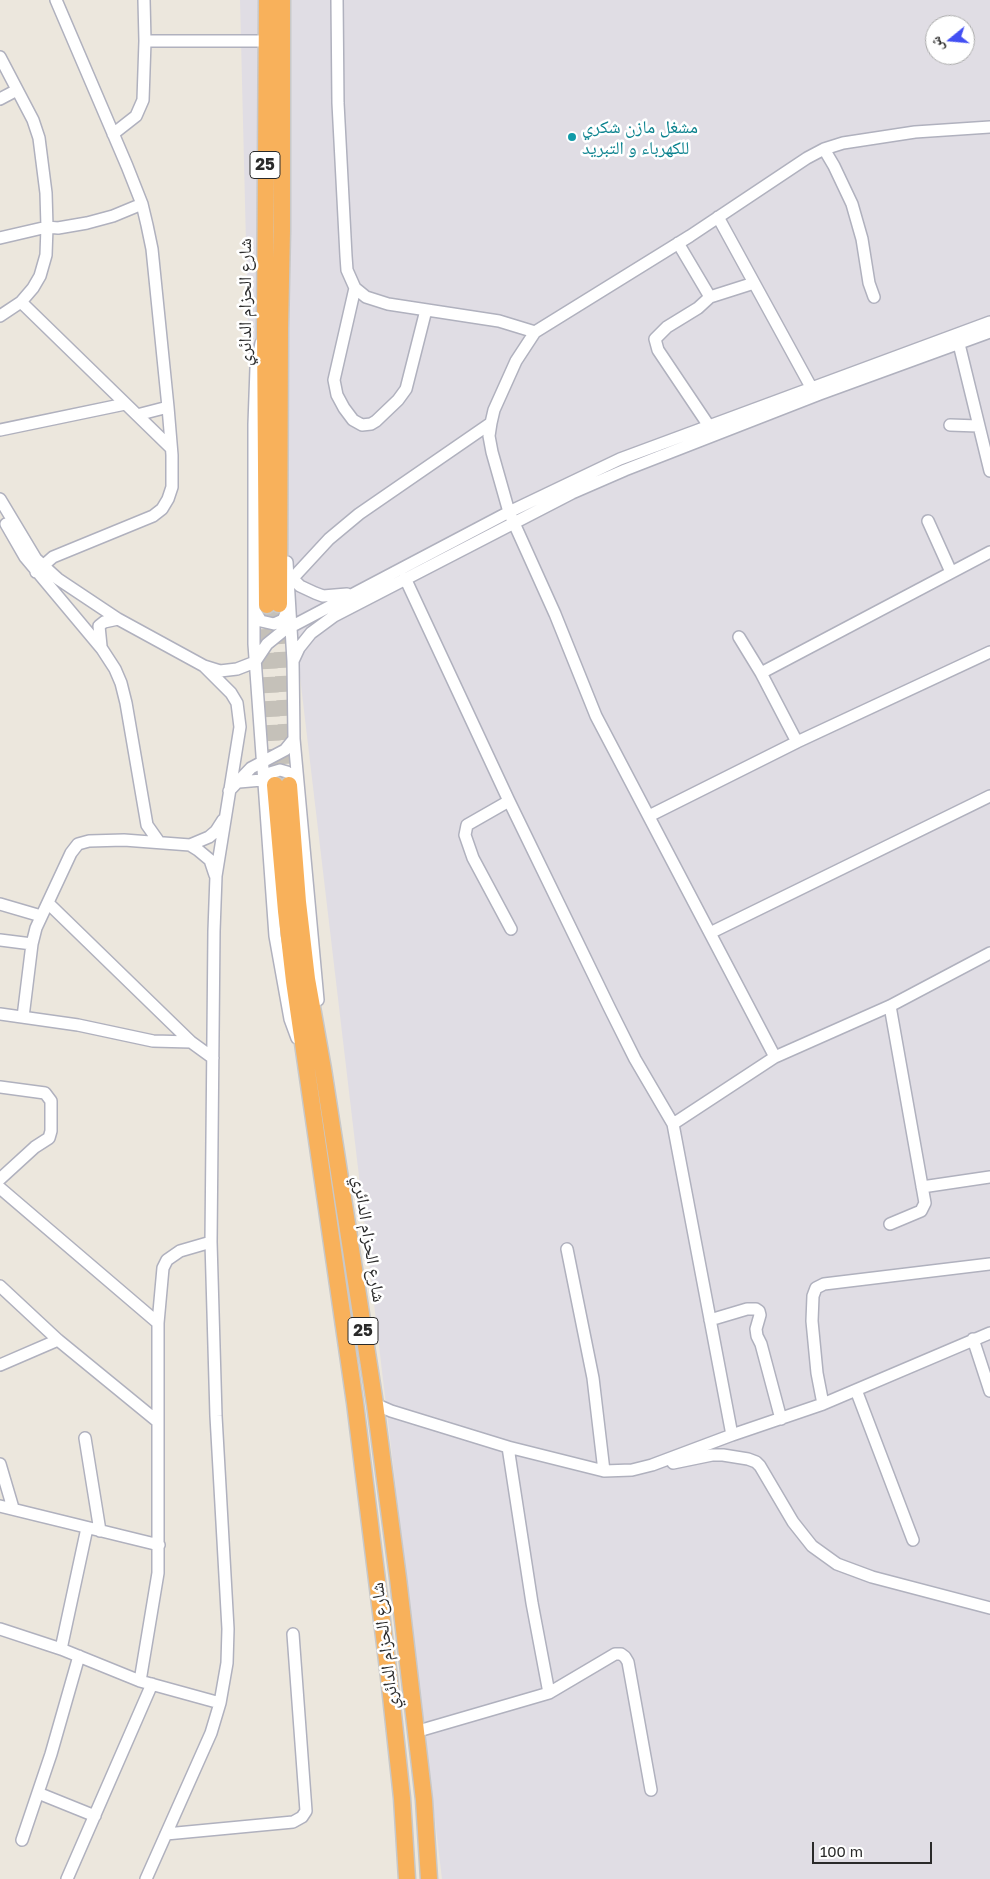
<!DOCTYPE html>
<html>
<head>
<meta charset="utf-8">
<style>
	body { margin:0 }
	#map { position:relative; width:990px; height:1879px; overflow:hidden; background:#ece7dd; font-family:"Golos Text","Noto Naskh Arabic",sans-serif }
	canvas { display:block }
	.north { position:absolute; left:925px; top:15px; width:50px; height:50px; box-sizing:border-box; background:#fff; border:1px solid #aaa; border-radius:50%; rotate:253deg; font-size:14px; font-weight:700; line-height:20px; text-align:center; color:#2a2a2a }
	.north::after { content:''; display:block; margin:auto; width:18px; height:22px; background:#424ff3; clip-path:polygon(50% 0,100% 100%,50% 72%,0 100%) }
	.scale { position:absolute; left:812px; top:1842px; width:120px; height:22px; box-sizing:border-box; border:2px solid #2a2a2a; border-top:0; padding-left:6px; font-size:15px; line-height:18px; white-space:nowrap; color:#2a2a2a; -webkit-text-stroke:4px #fff; paint-order:stroke }
</style>
</head>
<body>
<div id="map">
<canvas width="990" height="1879"></canvas>
<div class="north">ش</div>
<div class="scale">100 m</div>
</div>
<script>
const ctx = document.querySelector('canvas').getContext('2d');
ctx.lineJoin = 'round';
function paint(path, color) { ctx.fillStyle = color; ctx.fill(path, 'evenodd'); }
const toPath = rows => new Path2D(rows.map(r => 'M' + r).join(''));
function strokePath(path, color, width, dash) { ctx.strokeStyle = color; ctx.lineWidth = width; ctx.lineCap = dash ? 'butt' : 'round'; ctx.setLineDash(dash || []); ctx.stroke(path); }
function label(font, color, halo, rows, align = 'center') {
  ctx.font = font + ' "Golos Text","Noto Naskh Arabic",sans-serif'; ctx.lineWidth = 5; ctx.setLineDash([]); ctx.textBaseline = 'middle'; ctx.strokeStyle = halo; ctx.fillStyle = color; for (const [text, x, y, turn = 0] of rows) {
    ctx.save(); ctx.translate(x, y); ctx.rotate((+turn || 0) * Math.PI / 180); ctx.textAlign = isNaN(turn) ? turn : align; if (halo) ctx.strokeText(text, 0, 0); ctx.fillText(text, 0, 0); ctx.restore();
  }
}
paint(toPath([
	[240,0,990,0,990,1879,442,1879,294,626,249,365],
	[935,25,965,25,965,55,935,55]
]), '#e0dde4');
strokePath(toPath([
	[279,604,289,785],
	[267,605,275,785]
]), '#c5c1b9', 16, [16, 8]);
const minor = toPath([
	[337,0,338,103,346,256,347,270,355,288,366,297,388,304,499,321,535,332],
	[145,41,266,41],
	[0,57,33,120,39,138,46,193,47,227,46,255,40,276,33,288,21,302,0,316],
	[0,99,17,90],
	[113,134,136,116,143,100,145,41,144,0],
	[824,149,834,166,852,204,862,239,869,283,874,297],
	[718,217,811,387],
	[0,238,47,227,58,228,87,223,113,216,142,204],
	[678,243,710,297],
	[355,288,334,380,337,395,344,408,353,420,362,425,371,424,376,421,398,400,406,389,426,310],
	[21,302,171,448],
	[261,343,256,368,254,424,254,644,275,936,290,1019,297,1038],
	[959,344,990,471],
	[137,415,168,407],
	[950,425,978,426],
	[709,426,658,350,655,339,667,327,698,308,710,297,754,283],
	[0,430,125,404],
	[0,499,36,559,58,579,118,619,204,666,220,671,237,669,255,662,267,644,283,631,509,512,620,459,990,322],
	[928,521,951,572],
	[6,524,25,557,102,649,115,669,121,683,126,703,147,825,159,842],
	[287,562,293,661,294,739,318,1000],
	[36,572,53,557,153,516,162,509,168,499,172,487,172,455,168,407,152,249,147,225,142,204,127,166,56,0],
	[288,574,300,586,315,593,323,596,347,594],
	[405,578,509,801,610,1009,635,1059,673,1124,732,1435],
	[292,579,329,539,359,514,491,423],
	[254,610,261,621,274,624,283,620,288,609],
	[739,637,761,673,797,742],
	[101,646,99,626,104,622,118,619],
	[293,661,299,648,311,633,334,616,572,493,625,470,820,394,990,332],
	[761,673,990,552],
	[239,782,262,780,270,773,280,770,287,772,293,776,297,782],
	[229,791,251,768,285,750,294,739],
	[509,801,467,825,465,835,473,858,511,929],
	[649,816,797,742,990,652],
	[190,845,209,837,216,831,223,820],
	[48,903,191,1042],
	[0,904,41,916],
	[710,933,990,796],
	[0,940,32,944],
	[890,1006,925,1203,921,1211,890,1224],
	[0,1014,78,1025,153,1041,191,1042,213,1058],
	[23,1017,32,944,36,928,71,853,78,844,89,841,124,840,190,845,198,850,210,860,215,875],
	[775,1057,596,716,555,614,509,512,492,452,489,436,491,423,494,410,516,361,535,332,690,236,807,158,824,149,843,143,915,132,990,127],
	[0,1087,45,1093,51,1101,51,1131,49,1138,35,1147,0,1179],
	[673,1124,775,1057,890,1006,990,953],
	[922,1187,990,1177],
	[0,1188,158,1323],
	[567,1249,593,1378,604,1471],
	[0,1286,58,1340,157,1421],
	[710,1320,747,1309,756,1309,759,1311,760,1315,756,1329,757,1336,761,1344,781,1419],
	[973,1339,990,1391],
	[0,1365,58,1340],
	[856,1390,913,1540],
	[375,1404,391,1411,508,1447,604,1471,632,1470,652,1465,732,1435,823,1404,990,1333],
	[823,1404,817,1373,812,1321,813,1296,816,1288,824,1284,990,1264],
	[85,1438,100,1531],
	[508,1447,532,1603,549,1693],
	[673,1463,712,1455,723,1455,748,1459,756,1462,760,1466,793,1522,812,1546,837,1564,872,1577,990,1608],
	[0,1464,13,1508],
	[0,1506,159,1545],
	[0,1629,61,1649,140,1681,220,1703],
	[61,1649,87,1528],
	[140,1681,158,1573,158,1323,163,1268,167,1260,180,1251,211,1242],
	[415,1732,549,1693,615,1654,621,1654,625,1657,628,1662,651,1790],
	[38,1793,95,1816],
	[166,1834,293,1822,302,1817,306,1811,293,1634],
	[22,1840,51,1754,79,1656],
	[67,1879,152,1684],
	[146,1879,211,1733,220,1703,227,1663,228,1629,216,1416,211,1242,214,931,216,876,240,727,237,703,231,693,204,666]
]);
const highway = toPath([
	[267,0,265,329,267,605],
	[279,604,280,328,282,231,282,0],
	[275,785,286,911,294,981,355,1403,389,1677,402,1798,407,1879],
	[289,785,298,902,307,979,323,1069,375,1404,398,1578,424,1800,429,1879]
]);
strokePath(minor, '#b0b1be', 14);
strokePath(highway, '#c8c8c8', 19);
strokePath(minor, '#fff', 11);
strokePath(highway, '#f8b15b', 16);
for (const [x, y, r, color] of [
	[572,137,5,"#0f9aa8"]
]) { const dot = new Path2D(); dot.arc(x, y, r, 0, 2 * Math.PI); ctx.fillStyle = color; ctx.fill(dot); strokePath(dot, '#fff', 2); }
for (const [x, y, w] of [
	[265,165,30],
	[363,1331,30]
]) { const box = new Path2D(); box.roundRect(x - w / 2, y - 13.5, w, 27, 4); ctx.fillStyle = '#fff'; ctx.fill(box); strokePath(box, '#2a2a2a', 1); }
label('bold 16px', '#2a2a2a', null, [
	["25",265,165],
	["25",363,1331]
]);
label('18px', '#0d838f', '#fff', [
	["مشغل مازن شكري",582,127],
	["للكهرباء و التبريد",582,148]
], 'left');
label('18px', '#2a2a2a', '#fff', [
	["شارع الحزام الدائري",245,302,-90],
	["شارع الحزام الدائري",369,1239,81],
	["شارع الحزام الدائري",385,1646,-97]
]);
</script>
</body>
</html>
